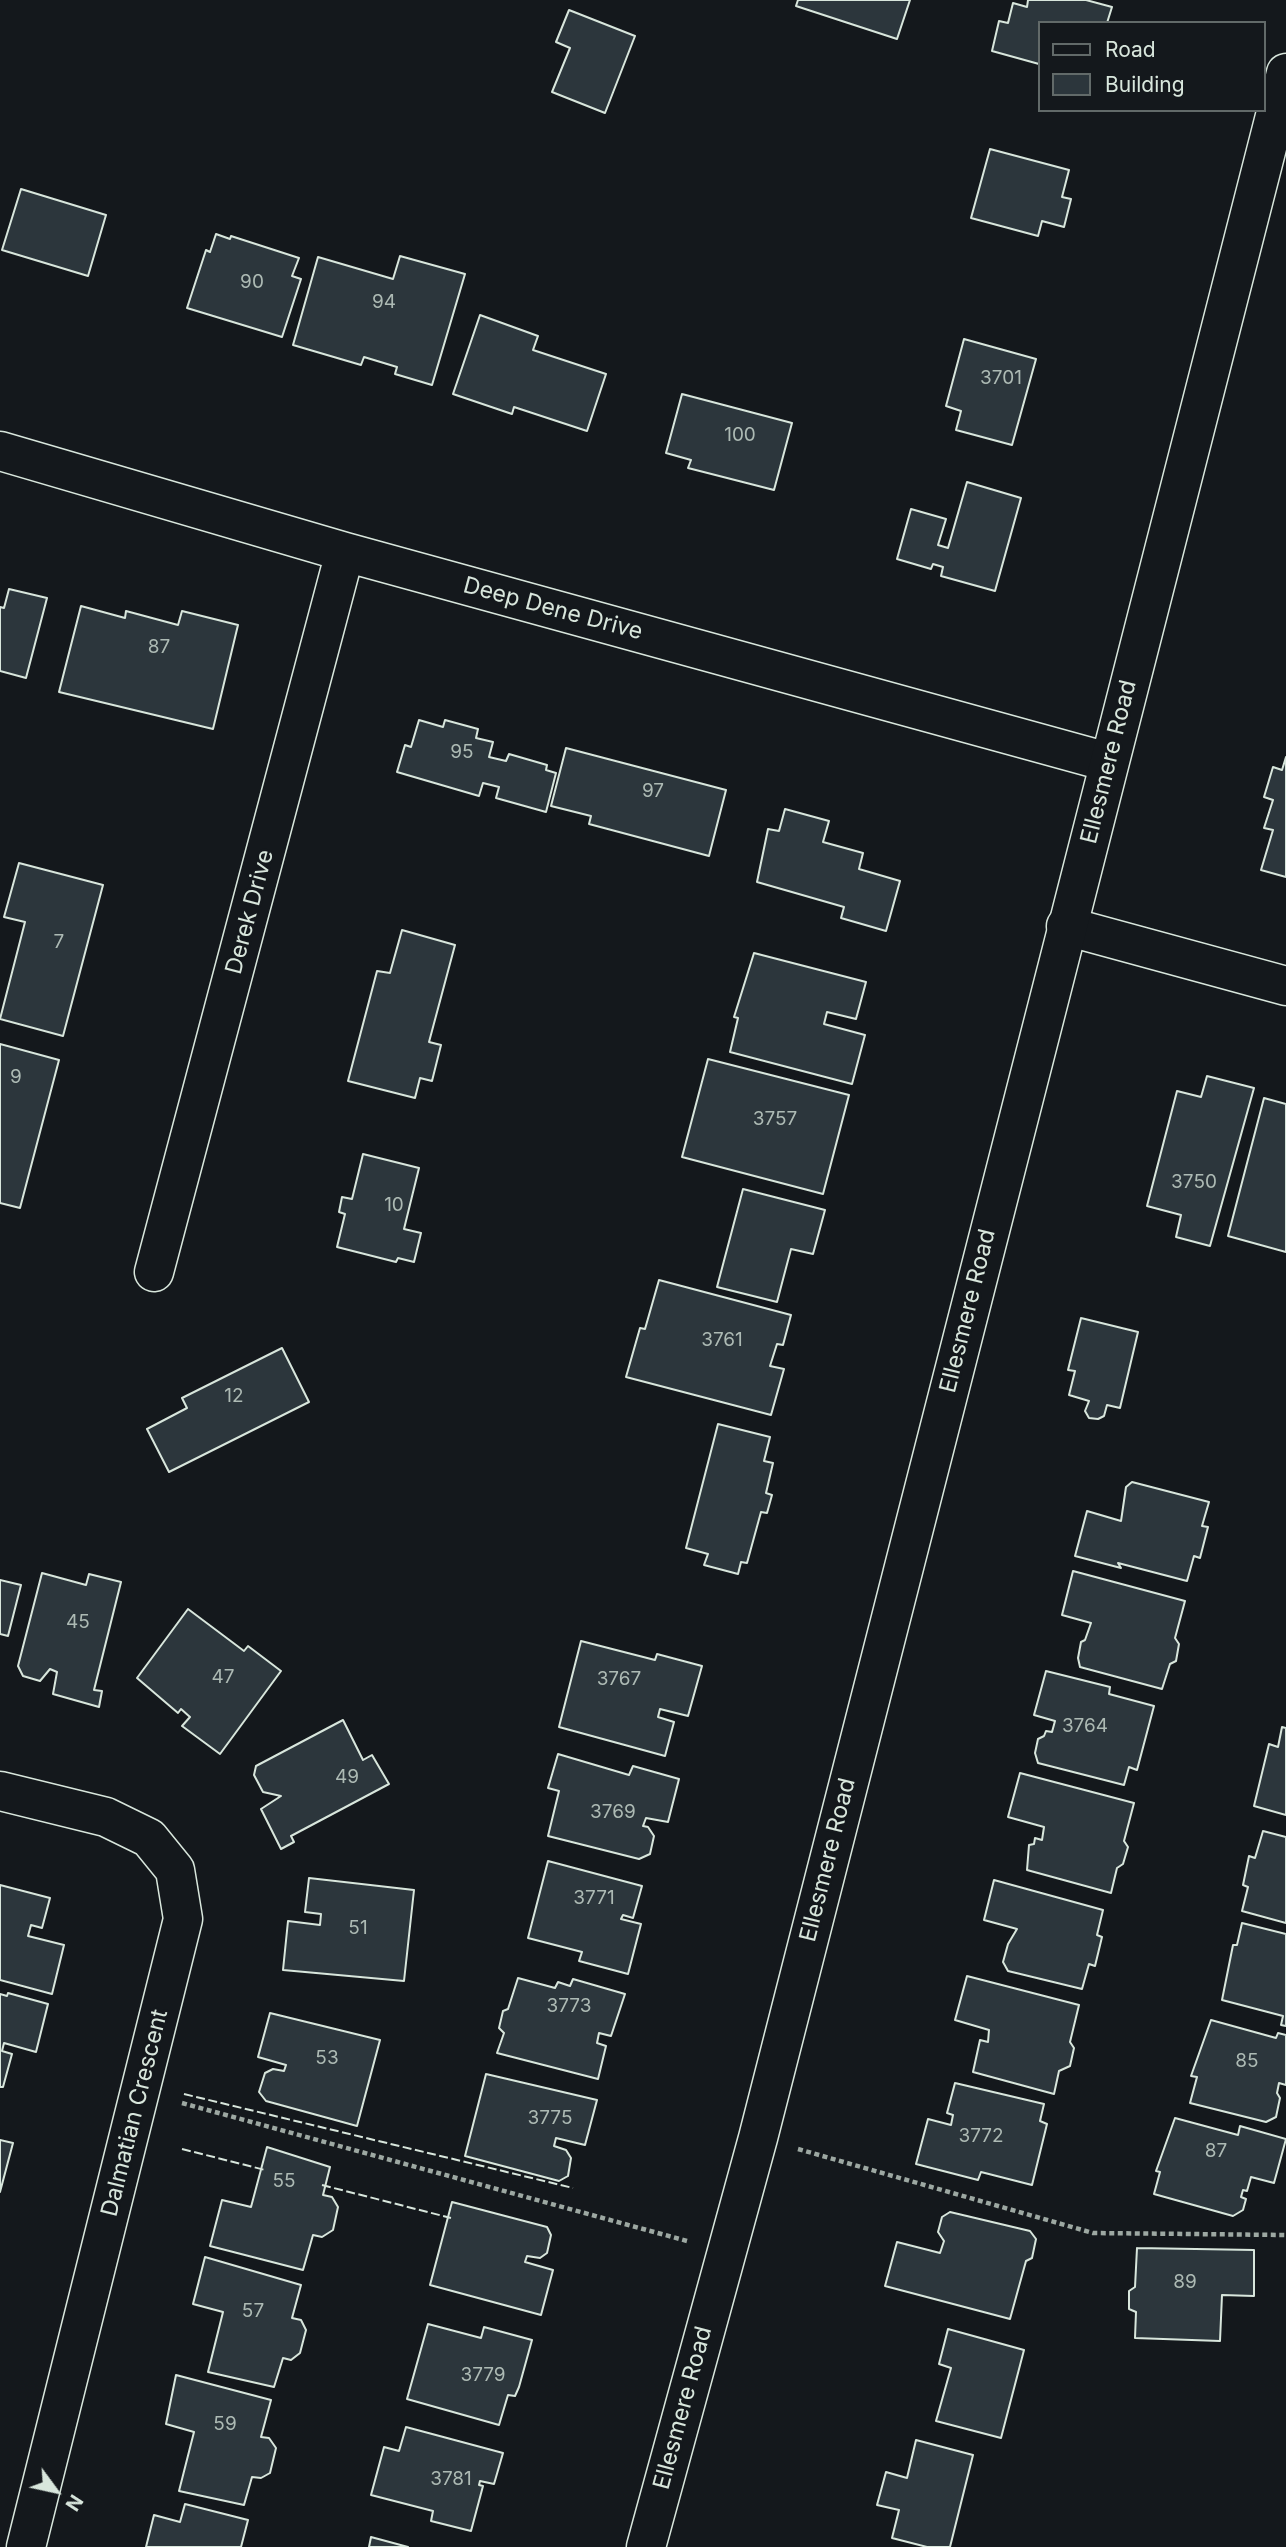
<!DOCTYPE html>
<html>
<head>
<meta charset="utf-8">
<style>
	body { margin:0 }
	#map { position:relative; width:1286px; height:2547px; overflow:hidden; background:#14181c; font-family:Inter,sans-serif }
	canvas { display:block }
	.legend { position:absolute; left:1038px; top:21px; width:228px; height:91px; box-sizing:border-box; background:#14181c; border:2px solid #626a69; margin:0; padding:9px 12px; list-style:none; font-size:21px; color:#d8e6dc }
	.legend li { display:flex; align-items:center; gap:14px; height:35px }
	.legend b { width:35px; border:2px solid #626a69 }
	.north { position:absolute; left:21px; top:2456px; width:70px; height:70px; -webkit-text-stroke:5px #14181c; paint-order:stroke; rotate:123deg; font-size:19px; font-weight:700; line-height:28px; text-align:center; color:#d8e6dc }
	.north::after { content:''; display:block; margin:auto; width:24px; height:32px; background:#d8e6dc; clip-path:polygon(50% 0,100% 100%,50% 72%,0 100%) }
</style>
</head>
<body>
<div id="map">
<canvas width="1286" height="2547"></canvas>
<ul class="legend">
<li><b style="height:9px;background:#14181c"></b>Road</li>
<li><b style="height:19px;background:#2c363c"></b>Building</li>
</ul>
<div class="north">N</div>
</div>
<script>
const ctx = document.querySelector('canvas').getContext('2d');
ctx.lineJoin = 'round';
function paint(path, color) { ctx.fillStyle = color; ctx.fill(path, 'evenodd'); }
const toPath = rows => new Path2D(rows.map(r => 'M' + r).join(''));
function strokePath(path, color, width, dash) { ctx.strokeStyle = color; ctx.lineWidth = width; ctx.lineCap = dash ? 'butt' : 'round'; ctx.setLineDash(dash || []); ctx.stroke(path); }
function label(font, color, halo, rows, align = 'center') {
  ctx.font = font + ' Inter,sans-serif'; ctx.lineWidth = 5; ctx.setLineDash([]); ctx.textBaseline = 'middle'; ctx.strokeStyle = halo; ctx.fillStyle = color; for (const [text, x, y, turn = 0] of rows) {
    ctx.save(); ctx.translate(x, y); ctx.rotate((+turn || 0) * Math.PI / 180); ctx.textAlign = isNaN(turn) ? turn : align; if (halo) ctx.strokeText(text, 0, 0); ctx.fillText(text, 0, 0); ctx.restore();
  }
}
const building = toPath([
	[798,0,910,0,897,39,796,6,798,0],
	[1028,0,1086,0,1112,7,1107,23,1039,23,1039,64,992,51,999,21,1008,23,1013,3,1027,7,1028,0],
	[569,10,635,36,605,113,552,92,570,48,556,42,569,10],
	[990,149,1069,170,1062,197,1071,199,1064,227,1042,221,1038,236,971,218,990,149],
	[21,189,106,215,88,276,2,250,21,189],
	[216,234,230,239,231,236,299,258,292,276,301,279,282,337,187,308,206,250,210,252,216,234],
	[400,256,465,274,432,385,395,374,397,367,364,357,361,365,293,345,318,257,393,279,400,256],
	[480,315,538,336,533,350,606,374,587,431,514,407,512,414,453,394,480,315],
	[964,339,1036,359,1012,445,956,430,961,411,946,406,964,339],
	[682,394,792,423,774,490,688,468,691,460,666,453,682,394],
	[967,482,1021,498,995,591,941,576,943,567,933,564,931,569,897,559,911,509,946,519,938,545,948,548,967,482],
	[9,589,47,598,26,678,0,671,0,607,4,608,9,589],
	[81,606,125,618,126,611,178,625,182,611,238,625,213,729,59,692,81,606],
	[419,720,443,727,445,720,478,729,476,738,493,742,489,757,506,761,509,754,547,765,546,770,556,773,546,812,496,798,499,787,483,783,479,796,397,772,405,745,411,747,419,720],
	[566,748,726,790,709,856,589,824,591,816,551,806,566,748],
	[1286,757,1286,877,1261,870,1273,830,1264,828,1273,800,1264,797,1273,767,1282,770,1286,757],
	[785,809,829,821,823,842,863,853,859,869,900,881,886,931,841,918,844,907,757,882,768,829,779,831,785,809],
	[19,863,103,885,63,1036,0,1019,25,922,4,917,19,863],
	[402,930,455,945,429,1042,441,1045,432,1081,420,1078,415,1098,348,1081,377,971,390,973,402,930],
	[754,953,866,982,856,1019,827,1012,824,1024,865,1035,852,1084,730,1052,738,1018,734,1017,754,953],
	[0,1044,59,1060,20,1208,0,1203,0,1044],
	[708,1059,849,1095,823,1194,682,1157,708,1059],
	[1207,1076,1254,1088,1210,1246,1176,1237,1181,1215,1147,1206,1177,1091,1201,1097,1207,1076],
	[1264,1098,1286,1104,1286,1252,1228,1236,1264,1098],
	[363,1154,419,1168,404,1229,421,1233,414,1262,398,1258,396,1262,337,1247,345,1214,339,1212,342,1197,352,1199,363,1154],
	[743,1189,825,1210,813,1254,791,1249,777,1302,717,1287,743,1189],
	[659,1280,791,1315,783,1345,777,1344,770,1366,784,1369,771,1415,626,1377,640,1328,645,1329,659,1280],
	[1081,1318,1138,1332,1120,1408,1107,1405,1104,1416,1098,1419,1089,1418,1085,1411,1089,1401,1069,1395,1075,1371,1068,1370,1081,1318],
	[282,1348,309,1402,169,1472,147,1429,187,1408,182,1398,282,1348],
	[718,1424,770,1437,764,1461,773,1463,766,1493,772,1495,767,1513,761,1512,747,1563,741,1562,738,1574,704,1565,708,1554,686,1548,718,1424],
	[1132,1482,1209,1502,1202,1526,1208,1527,1200,1558,1194,1556,1187,1581,1118,1563,1121,1568,1075,1556,1087,1511,1121,1521,1126,1487,1132,1482],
	[1073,1571,1185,1601,1175,1638,1179,1644,1176,1661,1170,1664,1162,1689,1080,1667,1078,1658,1081,1642,1085,1640,1091,1623,1062,1615,1073,1571],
	[42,1573,86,1585,89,1574,121,1582,94,1690,102,1691,99,1707,53,1694,57,1672,50,1669,40,1681,23,1676,18,1666,42,1573],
	[0,1580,21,1585,8,1636,0,1634,0,1580],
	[188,1609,244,1651,248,1646,281,1671,220,1754,182,1726,190,1717,181,1709,178,1713,137,1678,188,1609],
	[581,1641,655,1660,657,1654,702,1666,688,1716,660,1709,658,1717,674,1722,665,1756,559,1727,581,1641],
	[1046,1671,1110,1687,1109,1694,1154,1706,1137,1770,1129,1767,1124,1785,1038,1763,1035,1753,1038,1739,1044,1736,1046,1731,1052,1732,1055,1721,1034,1715,1046,1671],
	[343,1720,363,1760,372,1755,389,1784,291,1836,294,1842,281,1849,261,1809,281,1796,263,1792,254,1775,256,1766,343,1720],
	[1282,1727,1286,1728,1286,1815,1254,1806,1269,1744,1278,1747,1282,1727],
	[558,1754,629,1775,633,1766,679,1779,668,1822,646,1818,643,1826,648,1827,654,1836,650,1854,639,1859,548,1836,559,1791,548,1788,558,1754],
	[1020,1773,1134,1803,1124,1841,1128,1847,1123,1864,1117,1868,1111,1893,1027,1870,1029,1845,1034,1844,1035,1838,1042,1840,1044,1827,1008,1817,1020,1773],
	[1263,1831,1286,1837,1286,1923,1242,1911,1248,1887,1243,1885,1249,1856,1255,1858,1263,1831],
	[548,1861,642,1886,633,1918,623,1915,621,1919,641,1924,628,1974,579,1961,582,1952,528,1938,548,1861],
	[309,1878,414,1890,404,1981,283,1970,288,1921,320,1925,321,1914,305,1912,309,1878],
	[994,1880,1103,1910,1097,1935,1102,1937,1095,1966,1089,1964,1082,1989,1008,1971,1003,1962,1008,1944,1017,1929,984,1920,994,1880],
	[0,1885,50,1898,42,1928,31,1925,28,1936,64,1945,52,1994,0,1980,0,1885],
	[1242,1923,1286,1934,1286,2026,1281,2025,1283,2016,1222,2000,1233,1945,1237,1945,1242,1923],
	[967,1976,1079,2005,1070,2042,1074,2048,1070,2066,1059,2071,1054,2094,973,2072,980,2040,988,2042,989,2030,955,2020,967,1976],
	[518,1978,555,1988,558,1982,570,1986,573,1979,625,1994,611,2036,599,2033,597,2043,606,2046,598,2079,497,2053,504,2033,499,2028,503,2011,508,2009,518,1978],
	[8,1993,48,2004,36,2052,4,2043,2,2051,12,2054,3,2087,0,2087,0,1994,7,1996,8,1993],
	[270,2013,380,2040,357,2126,266,2101,259,2092,265,2073,273,2069,284,2071,286,2065,258,2057,270,2013],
	[1211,2020,1276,2038,1278,2033,1286,2035,1286,2085,1279,2083,1277,2093,1280,2098,1276,2117,1266,2122,1190,2103,1197,2077,1191,2076,1211,2020],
	[486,2074,597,2100,585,2145,556,2138,554,2146,566,2150,571,2158,568,2176,559,2181,465,2156,486,2074],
	[955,2083,1044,2104,1040,2121,1047,2124,1032,2185,981,2172,978,2180,916,2164,928,2119,951,2125,953,2115,947,2113,955,2083],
	[1175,2118,1238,2135,1240,2126,1286,2139,1274,2183,1251,2177,1247,2191,1243,2190,1241,2197,1246,2199,1243,2210,1233,2216,1154,2194,1160,2172,1156,2171,1175,2118],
	[0,2140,13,2143,0,2192,0,2140],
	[267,2147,330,2167,323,2195,332,2197,338,2207,333,2230,322,2237,313,2235,303,2270,210,2246,222,2200,251,2207,267,2147],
	[452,2202,547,2227,551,2235,547,2253,540,2258,527,2256,525,2262,553,2270,541,2315,430,2285,452,2202],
	[950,2212,1030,2231,1036,2239,1032,2258,1026,2261,1010,2319,885,2286,897,2242,940,2253,944,2241,938,2232,942,2217,950,2212],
	[1137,2248,1254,2250,1254,2296,1222,2295,1220,2341,1135,2338,1136,2312,1129,2309,1129,2291,1135,2287,1137,2248],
	[205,2257,301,2285,292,2318,301,2320,306,2330,300,2353,291,2360,283,2358,274,2387,208,2372,223,2312,193,2304,205,2257],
	[428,2324,481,2338,484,2327,532,2340,519,2387,515,2396,508,2395,499,2425,407,2399,428,2324],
	[948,2329,1024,2350,1001,2438,936,2421,951,2368,939,2364,948,2329],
	[176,2375,271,2400,261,2437,269,2438,276,2448,270,2473,261,2478,252,2477,244,2505,179,2491,194,2432,166,2424,176,2375],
	[406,2427,503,2453,494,2484,480,2481,479,2485,483,2486,471,2531,431,2521,433,2511,371,2495,384,2447,399,2451,406,2427],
	[916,2440,973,2455,950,2547,927,2547,892,2538,899,2510,877,2505,886,2472,907,2478,916,2440],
	[185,2504,248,2520,241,2547,146,2547,154,2515,180,2522,185,2504],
	[371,2537,408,2547,369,2547,371,2537]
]);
paint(building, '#2c363c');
strokePath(building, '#d8e6dc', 2);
const street = toPath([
	[0,451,345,552,1108,762],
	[1066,926,1286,986],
	[154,1272,345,552],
	[0,1791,106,1817,149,1838,175,1870,183,1919,26,2547]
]);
const secondary = toPath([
	[646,2547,758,2138,1286,73]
]);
strokePath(street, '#d8e6dc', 41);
strokePath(secondary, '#d8e6dc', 41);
strokePath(toPath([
	[182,2103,687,2241],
	[798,2149,1093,2233,1286,2235]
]), '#9da8a2', 4.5, [5, 3.5]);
strokePath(street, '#14181c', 38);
strokePath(secondary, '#14181c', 38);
strokePath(toPath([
	[184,2094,573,2188],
	[182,2149,265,2170],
	[322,2185,451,2218]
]), '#d8e6dc', 2, [9, 3.5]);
label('19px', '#adbab4', null, [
	["90",252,282],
	["94",384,302],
	["3701",1001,378],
	["100",740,435],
	["87",159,647],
	["95",462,752],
	["97",653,791],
	["7",59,942],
	["9",16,1077],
	["3757",775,1119],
	["3750",1194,1182],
	["10",394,1205],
	["3761",722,1340],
	["12",234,1396],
	["45",78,1622],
	["47",223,1677],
	["3767",619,1679],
	["3764",1085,1726],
	["49",347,1777],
	["3769",613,1812],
	["3771",594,1898],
	["51",358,1928],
	["3773",569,2006],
	["53",327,2058],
	["85",1247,2061],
	["3775",550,2118],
	["3772",981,2136],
	["87",1216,2151],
	["55",284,2181],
	["89",1185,2282],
	["57",253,2311],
	["3779",483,2375],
	["59",225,2424],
	["3781",451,2479]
]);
label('23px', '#d8e6dc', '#14181c', [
	["Deep Dene Drive",553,609,15],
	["Ellesmere Road",1109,762,-76],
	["Derek Drive",250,912,-75],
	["Ellesmere Road",968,1311,-76],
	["Ellesmere Road",828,1860,-76],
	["Dalmatian Crescent",135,2113,-76],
	["Ellesmere Road",683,2408,-75]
]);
</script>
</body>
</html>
